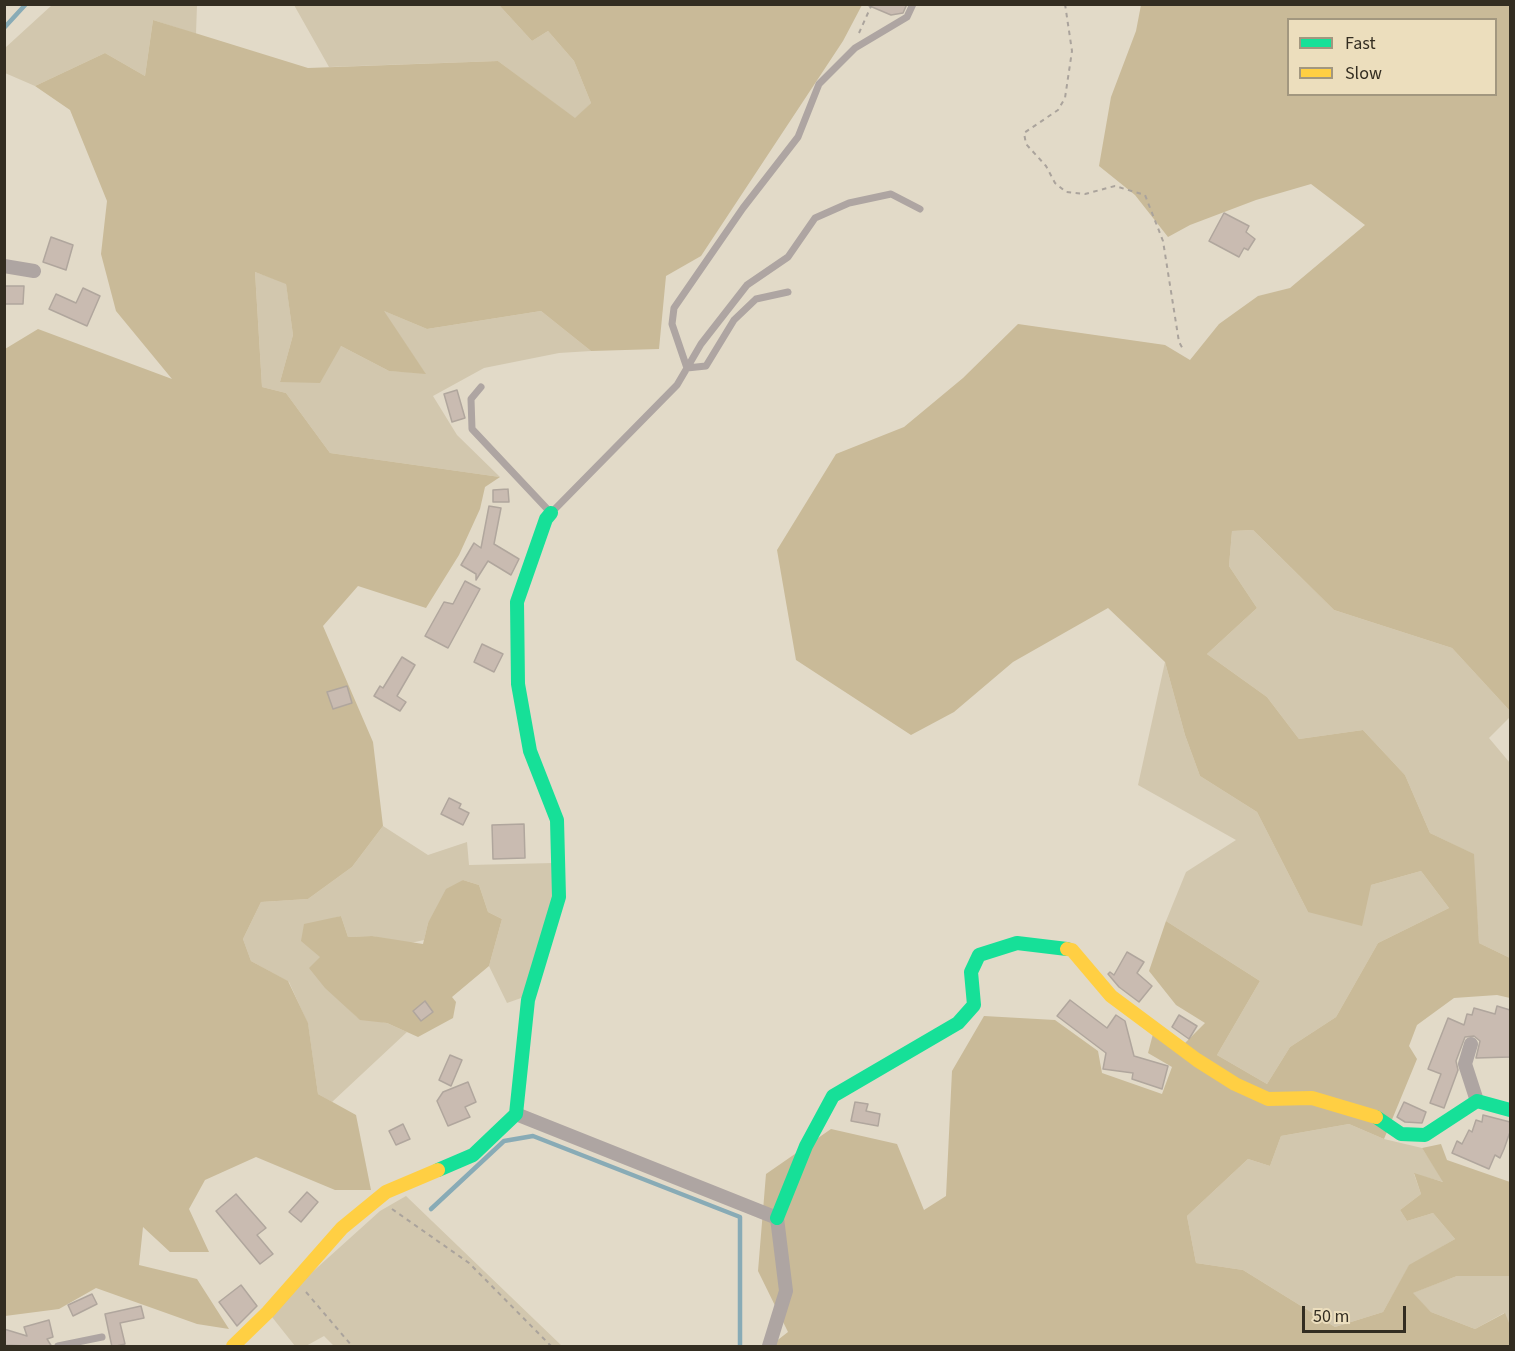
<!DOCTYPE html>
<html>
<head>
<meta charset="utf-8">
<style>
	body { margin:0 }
	#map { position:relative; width:1515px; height:1351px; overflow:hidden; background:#e2dac8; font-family:"Source Sans 3",sans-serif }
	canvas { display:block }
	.frame { position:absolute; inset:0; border:6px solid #332d21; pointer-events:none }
	.legend { position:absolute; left:1287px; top:18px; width:210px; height:78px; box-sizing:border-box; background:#ecdebd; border:2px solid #a2977f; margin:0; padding:8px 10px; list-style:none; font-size:18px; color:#332d21 }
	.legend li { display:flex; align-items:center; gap:12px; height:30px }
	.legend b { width:30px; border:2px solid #a2977f }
	.scale { position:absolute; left:1302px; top:1306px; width:104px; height:27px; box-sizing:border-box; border:3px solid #332d21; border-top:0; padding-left:8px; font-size:18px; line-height:21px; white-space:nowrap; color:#332d21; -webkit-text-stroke:4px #ecdebd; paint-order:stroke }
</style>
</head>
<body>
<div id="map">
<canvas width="1515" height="1351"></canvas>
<div class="frame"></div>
<ul class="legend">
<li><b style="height:8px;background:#16e098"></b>Fast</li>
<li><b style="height:8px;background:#ffcf43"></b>Slow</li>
</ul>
<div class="scale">50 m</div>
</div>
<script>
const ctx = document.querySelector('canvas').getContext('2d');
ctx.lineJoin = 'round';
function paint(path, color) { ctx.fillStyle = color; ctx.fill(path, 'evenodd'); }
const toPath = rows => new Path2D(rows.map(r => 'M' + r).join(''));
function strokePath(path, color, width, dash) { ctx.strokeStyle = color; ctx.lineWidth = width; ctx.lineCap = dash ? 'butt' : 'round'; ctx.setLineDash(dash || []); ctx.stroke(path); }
paint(toPath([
	[52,5,197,5,196,34,153,20,145,76,105,53,35,86,5,73,5,48],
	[294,5,499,5,532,41,548,31,574,61,591,103,575,119,498,61,329,67],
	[255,272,286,283,293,335,280,382,341,346,389,371,425,373,382,310,427,329,541,311,591,351,559,353,484,368,433,396,457,435,500,477,330,453,286,393,262,387],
	[1253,530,1334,610,1452,648,1510,711,1510,717,1489,738,1510,763,1510,958,1479,943,1473,854,1430,833,1405,775,1363,730,1299,739,1267,697,1207,654,1257,608,1229,566,1232,531],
	[1165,662,1185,735,1200,776,1257,812,1308,912,1371,885,1421,871,1449,908,1378,943,1336,1017,1290,1047,1267,1084,1217,1055,1260,981,1166,921,1186,872,1236,840,1138,785],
	[383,826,428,855,467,842,469,865,553,863,554,895,524,997,507,1003,489,966,502,919,488,912,479,885,463,880,428,923,424,940,406,944,372,936,348,937,341,916,328,920,320,957,342,1002,357,1017,387,1023,407,1032,332,1102,318,1094,308,1024,289,982,251,961,243,939,261,902,308,899,352,867],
	[1349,1124,1384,1139,1422,1148,1444,1182,1414,1174,1421,1194,1400,1210,1407,1221,1433,1213,1455,1239,1409,1266,1383,1312,1335,1327,1243,1270,1196,1263,1187,1216,1248,1159,1270,1166,1281,1136],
	[406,1196,562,1346,334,1346,324,1336,306,1346,295,1346,268,1312,380,1211],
	[1504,1274,1510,1276,1510,1325,1504,1313,1475,1329,1431,1312,1412,1293,1457,1276]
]), '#d2c7ae');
paint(toPath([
	[499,5,862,5,843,41,701,256,666,276,659,349,591,351,541,311,427,329,384,311,426,374,389,371,341,346,320,383,280,382,293,335,286,284,255,272,262,387,286,393,330,453,500,477,485,487,480,509,459,555,426,608,358,586,323,626,373,742,383,826,352,867,308,899,261,902,243,939,251,961,288,981,308,1023,318,1094,356,1115,371,1190,335,1190,256,1157,205,1180,189,1209,209,1252,170,1252,143,1227,139,1265,197,1279,229,1329,197,1324,96,1288,59,1309,5,1316,5,349,38,329,172,379,116,311,101,254,107,201,70,110,35,86,105,53,145,76,153,20,308,68,498,61,575,118,591,103,574,61,548,31,532,41],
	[1141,5,1510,5,1510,711,1452,648,1334,610,1253,530,1232,531,1229,566,1257,608,1207,654,1267,697,1299,739,1363,730,1405,775,1430,833,1474,854,1479,943,1510,958,1510,998,1497,995,1454,998,1417,1025,1409,1046,1417,1059,1384,1139,1349,1124,1281,1136,1270,1166,1248,1159,1187,1216,1196,1263,1243,1270,1335,1327,1383,1312,1409,1265,1455,1239,1433,1213,1407,1221,1400,1210,1421,1194,1414,1173,1443,1182,1422,1148,1441,1144,1447,1160,1510,1182,1510,1276,1457,1276,1413,1293,1431,1312,1475,1329,1505,1313,1510,1325,1510,1346,770,1346,788,1332,758,1271,766,1174,831,1129,897,1144,924,1210,946,1196,952,1071,984,1016,1055,1020,1098,1051,1102,1073,1162,1094,1172,1067,1148,1053,1153,1034,1185,1043,1205,1023,1176,1005,1149,971,1166,921,1260,981,1217,1055,1267,1084,1290,1047,1336,1017,1378,943,1449,908,1421,871,1371,885,1362,926,1308,912,1257,812,1200,776,1185,735,1165,662,1108,608,1013,662,954,712,911,735,796,660,777,550,836,454,904,427,963,378,1018,324,1165,345,1190,360,1219,324,1258,296,1290,288,1365,225,1311,184,1256,200,1190,225,1168,237,1135,195,1099,166,1111,97,1136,31],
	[1288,20,1496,20,1496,94,1288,94],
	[463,880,479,885,488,912,502,919,489,966,452,997,456,1002,453,1018,418,1037,387,1023,360,1020,325,988,309,968,320,957,301,941,304,924,341,916,348,937,372,936,423,944,428,923,446,889]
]), '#c9ba98');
strokePath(toPath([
	[4,28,26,4],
	[431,1209,504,1141,533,1136,740,1217,740,1346]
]), '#88abb6', 4.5);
const building = toPath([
	[865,4,907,4,903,13,891,15,865,4],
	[1224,213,1249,226,1246,232,1255,239,1248,250,1244,248,1239,257,1209,241,1224,213],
	[51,237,73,245,66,270,43,262,51,237],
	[4,286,24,286,23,304,4,304,4,286],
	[83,288,100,296,87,326,49,309,56,294,76,303,83,288],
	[457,390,465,418,452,422,444,394,457,390],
	[508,489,509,502,493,502,493,490,508,489],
	[489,506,501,508,494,544,519,559,511,575,488,561,476,580,476,574,461,565,474,543,481,548,489,506],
	[465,581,480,589,448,648,425,636,444,602,453,604,465,581],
	[482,644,503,654,494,672,474,662,482,644],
	[402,657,415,665,397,696,406,702,400,711,374,696,380,686,383,688,402,657],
	[347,686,352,703,333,709,327,692,347,686],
	[449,798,461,804,459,808,469,813,463,825,441,814,449,798],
	[524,824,525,858,493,859,492,825,524,824],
	[1127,952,1144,962,1137,973,1152,986,1139,1002,1119,987,1108,974,1110,972,1114,975,1127,952],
	[1070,1000,1107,1028,1116,1015,1125,1021,1134,1056,1168,1066,1162,1089,1132,1079,1133,1073,1103,1069,1106,1053,1057,1016,1070,1000],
	[425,1001,433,1012,421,1021,413,1011,425,1001],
	[1497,1006,1510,1010,1510,1057,1476,1058,1480,1041,1474,1036,1465,1037,1456,1061,1458,1070,1444,1108,1430,1103,1441,1074,1428,1069,1448,1018,1464,1025,1467,1014,1472,1015,1474,1008,1495,1014,1497,1006],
	[1179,1015,1197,1026,1189,1039,1172,1027,1179,1015],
	[450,1055,462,1060,451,1086,439,1080,450,1055],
	[468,1082,476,1102,465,1107,470,1117,448,1126,437,1101,443,1092,468,1082],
	[855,1102,868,1104,866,1111,880,1114,878,1126,851,1121,855,1102],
	[1404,1102,1426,1112,1422,1123,1405,1122,1397,1117,1404,1102],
	[1483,1115,1510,1122,1510,1132,1504,1149,1500,1158,1495,1155,1489,1169,1452,1153,1457,1141,1462,1144,1469,1130,1472,1132,1476,1120,1482,1122,1483,1115],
	[403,1124,410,1139,396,1145,389,1131,403,1124],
	[307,1192,318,1202,301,1222,289,1212,307,1192],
	[236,1194,266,1228,257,1235,273,1254,260,1264,216,1211,236,1194],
	[241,1285,257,1306,237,1326,219,1302,241,1285],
	[92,1294,97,1304,73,1316,68,1305,92,1294],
	[141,1306,144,1318,120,1323,125,1344,112,1347,105,1314,141,1306],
	[49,1320,53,1337,47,1339,52,1347,4,1345,4,1329,27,1336,24,1327,49,1320]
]);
paint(building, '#c9bbb1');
strokePath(building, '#b0a69d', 1.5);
strokePath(toPath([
	[1065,4,1072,51,1065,98,1058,110,1024,133,1026,144,1046,166,1055,183,1066,192,1085,194,1115,186,1145,195,1163,241,1179,342,1184,351],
	[859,33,872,4],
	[392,1209,469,1263,551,1346],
	[306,1292,352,1346]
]), '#aaa39c', 2, [4.5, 4.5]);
strokePath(toPath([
	[687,368,701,344,747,285,788,257,815,218,849,203,891,194,920,209],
	[687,368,706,366,734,320,756,299,788,292],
	[481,387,471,399,472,429,551,513,677,385,687,368,672,324,674,308,743,208,798,137,819,84,855,48,907,17,913,4],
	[58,1346,102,1337]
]), '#aea5a2', 7);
strokePath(toPath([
	[4,266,34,271],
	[1471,1044,1465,1064,1477,1101],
	[516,1114,777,1218,786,1291,769,1346]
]), '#aea5a2', 14);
strokePath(toPath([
	[1376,1117,1401,1134,1425,1135,1477,1101,1510,1110],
	[438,1170,473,1155,516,1114,528,1000,559,897,557,820,530,751,518,684,517,602,546,519,551,513],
	[777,1218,806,1146,833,1096,958,1023,974,1005,971,972,979,955,1017,943,1067,949]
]), '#16e098', 14);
strokePath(toPath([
	[1067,949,1072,950,1111,996,1197,1060,1235,1084,1268,1099,1312,1098,1376,1117],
	[233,1346,268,1312,342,1228,386,1192,438,1170]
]), '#ffcf43', 14);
</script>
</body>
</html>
